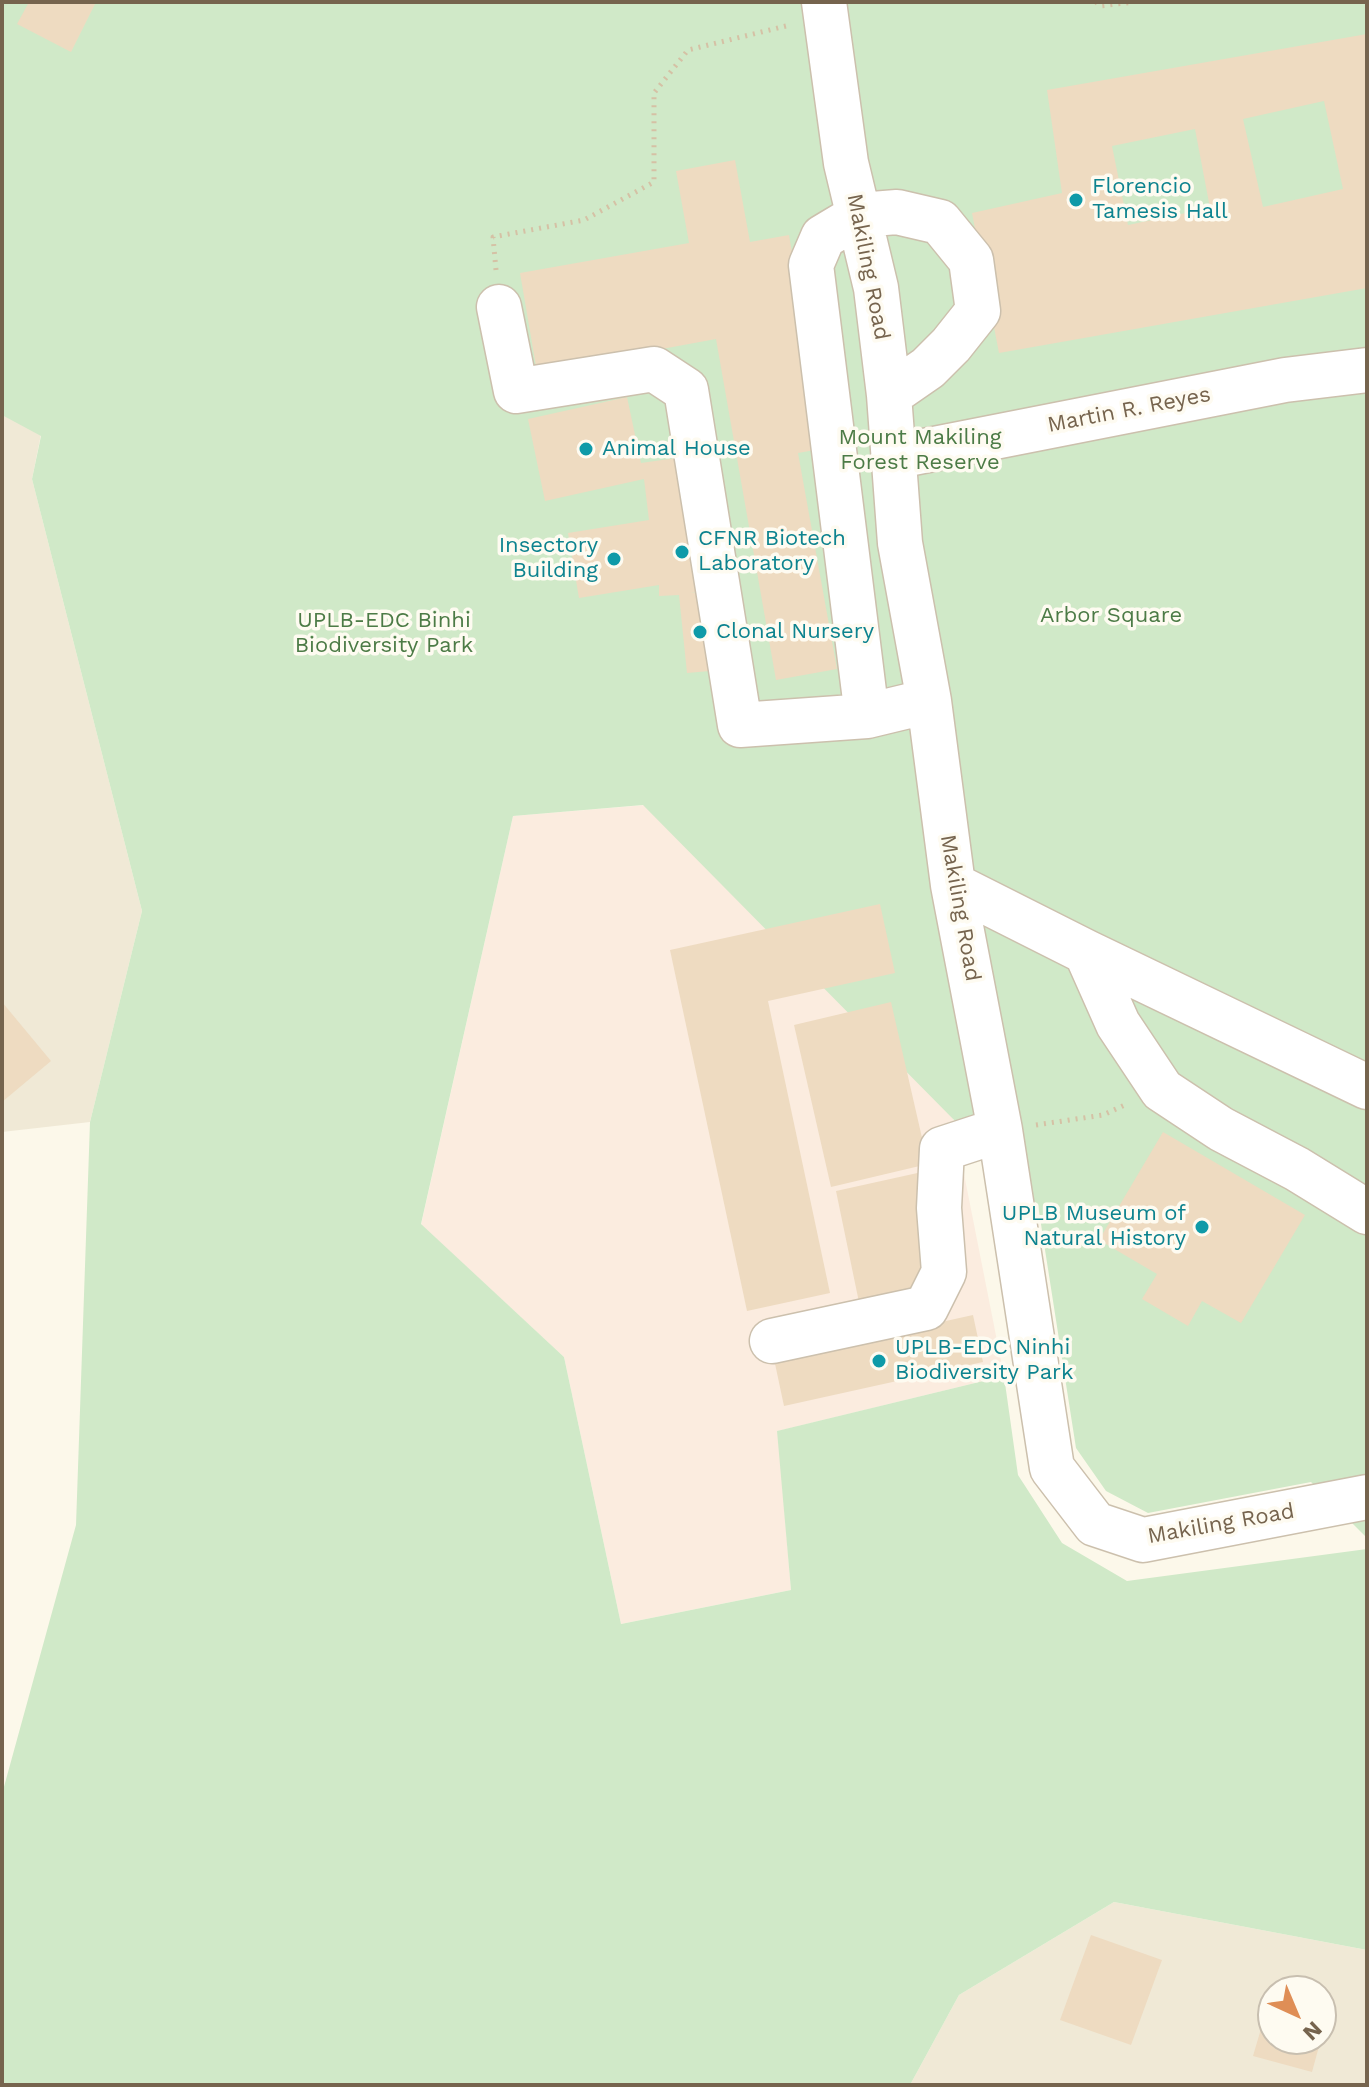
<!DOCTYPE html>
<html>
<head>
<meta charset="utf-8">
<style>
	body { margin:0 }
	#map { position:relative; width:1369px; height:2087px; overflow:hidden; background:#fcf8ea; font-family:"Work Sans",sans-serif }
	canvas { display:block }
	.frame { position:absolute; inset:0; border:4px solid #76644e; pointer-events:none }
	.north { position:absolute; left:1257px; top:1975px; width:80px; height:80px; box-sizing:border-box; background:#fefbf1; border:2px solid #c8bfb0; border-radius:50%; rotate:136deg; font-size:22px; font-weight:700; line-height:32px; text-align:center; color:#76644e }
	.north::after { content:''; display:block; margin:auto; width:28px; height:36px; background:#df8e56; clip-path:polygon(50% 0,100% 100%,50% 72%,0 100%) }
</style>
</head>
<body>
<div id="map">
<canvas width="1369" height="2087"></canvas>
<div class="frame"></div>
<div class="north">N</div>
</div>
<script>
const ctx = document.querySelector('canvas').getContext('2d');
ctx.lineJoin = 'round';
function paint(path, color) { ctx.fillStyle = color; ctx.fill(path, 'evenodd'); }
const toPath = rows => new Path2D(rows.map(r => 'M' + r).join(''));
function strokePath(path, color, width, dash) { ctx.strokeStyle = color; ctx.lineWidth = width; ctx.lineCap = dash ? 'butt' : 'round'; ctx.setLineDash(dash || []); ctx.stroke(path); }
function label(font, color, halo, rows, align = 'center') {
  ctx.font = font + ' "Work Sans",sans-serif'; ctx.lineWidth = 7; ctx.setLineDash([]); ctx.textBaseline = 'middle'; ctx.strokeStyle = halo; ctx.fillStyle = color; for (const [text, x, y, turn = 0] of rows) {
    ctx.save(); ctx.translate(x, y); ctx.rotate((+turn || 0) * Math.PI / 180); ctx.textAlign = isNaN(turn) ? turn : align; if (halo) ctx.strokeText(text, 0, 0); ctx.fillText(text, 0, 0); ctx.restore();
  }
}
paint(toPath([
	[2,2,128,2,32,479,142,911,90,1122,2,1132],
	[1114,1902,1367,1950,1367,2085,910,2085,959,1995],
	[1273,1991,1321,1991,1321,2039,1273,2039]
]), '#f0e9d6');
paint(toPath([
	[887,785,1004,1376,778,1431,791,1590,621,1624,564,1357,421,1225,513,816]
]), '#fbecdf');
paint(toPath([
	[2,2,1367,2,1367,1538,1311,1482,1148,1513,1106,1491,1076,1448,1038,1205,643,805,513,816,421,1224,564,1357,621,1624,791,1590,777,1431,1004,1376,1018,1475,1062,1543,1127,1581,1367,1549,1367,1950,1114,1902,959,1995,910,2085,2,2085,2,1794,76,1525,90,1122,142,911,32,479,41,436,2,415]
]), '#d0e9c8');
paint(toPath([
	[29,2,96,2,71,52,17,24],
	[1367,34,1367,288,999,353,972,213,1062,193,1047,90],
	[1324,101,1343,189,1263,207,1243,119],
	[1195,129,1210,208,1128,225,1112,146],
	[735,160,750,242,789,235,826,448,798,453,837,669,776,680,716,339,537,372,520,273,689,243,676,171],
	[627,397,641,463,697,455,714,589,690,593,713,591,721,670,687,673,679,595,659,596,659,585,579,598,568,533,649,520,644,479,545,501,528,419],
	[880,904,895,973,768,1001,830,1293,747,1311,670,950],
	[2,1002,51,1061,2,1102],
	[891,1002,928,1164,831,1187,794,1025],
	[1163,1132,1305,1215,1241,1323,1202,1301,1188,1326,1142,1299,1157,1274,1099,1240],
	[922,1172,930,1281,861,1312,836,1191],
	[973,1315,983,1362,784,1406,774,1359],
	[1091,1935,1162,1960,1131,2045,1060,2020],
	[1268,2005,1273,2006,1273,2039,1321,2039,1312,2072,1253,2056]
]), '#eedbc1');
const minor = toPath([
	[824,2,846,163,876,288,889,395,900,543,929,701,953,885,1000,1130,1052,1468,1095,1524,1143,1540,1367,1497],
	[499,307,516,391,654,369,686,390,740,725,867,716,929,701],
	[893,457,1285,380,1367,370],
	[867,716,811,265,823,237,833,231,860,215,897,212,940,222,971,260,978,311,951,345,928,368,889,395],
	[953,885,1086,952,1367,1087],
	[1086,952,1118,1024,1162,1090,1221,1129,1297,1169,1367,1212],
	[772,1341,926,1308,944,1272,939,1208,942,1149,1000,1130]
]);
strokePath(minor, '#ccc0ad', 47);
strokePath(toPath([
	[1096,2,1100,6,1134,2],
	[496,270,493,237,584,220,654,182,654,93,688,50,790,25],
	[1036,1125,1103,1115,1127,1104]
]), '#d5c1a5', 5, [2, 6]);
strokePath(minor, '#fff', 44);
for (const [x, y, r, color] of [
	[1076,200,8,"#0f9aa8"],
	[586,449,8,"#0f9aa8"],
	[682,552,8,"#0f9aa8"],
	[614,559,8,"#0f9aa8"],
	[700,632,8,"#0f9aa8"],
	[1202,1227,8,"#0f9aa8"],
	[879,1361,8,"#0f9aa8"]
]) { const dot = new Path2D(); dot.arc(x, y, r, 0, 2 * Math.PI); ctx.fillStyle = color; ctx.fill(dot); strokePath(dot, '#fefbf1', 3); }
label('22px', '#0d838f', '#fefbf1', [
	["Florencio",1092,187],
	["Tamesis Hall",1092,212],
	["Animal House",602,449],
	["CFNR Biotech",698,539],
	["Laboratory",698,564],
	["Insectory",598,546,"right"],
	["Building",598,571,"right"],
	["Clonal Nursery",716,632],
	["UPLB Museum of",1186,1214,"right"],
	["Natural History",1186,1239,"right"],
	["UPLB-EDC Ninhi",895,1348],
	["Biodiversity Park",895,1373]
], 'left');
label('22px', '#76644e', '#fefbf1', [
	["Makiling Road",868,267,79],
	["Martin R. Reyes",1129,410,-11],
	["Makiling Road",960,908,80],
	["Makiling Road",1221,1524,-10]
]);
label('22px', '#4c7b46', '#fefbf1', [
	["Mount Makiling",920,438],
	["Forest Reserve",920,463],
	["Arbor Square",1111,616],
	["UPLB-EDC Binhi",384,621],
	["Biodiversity Park",384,646]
]);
</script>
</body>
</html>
